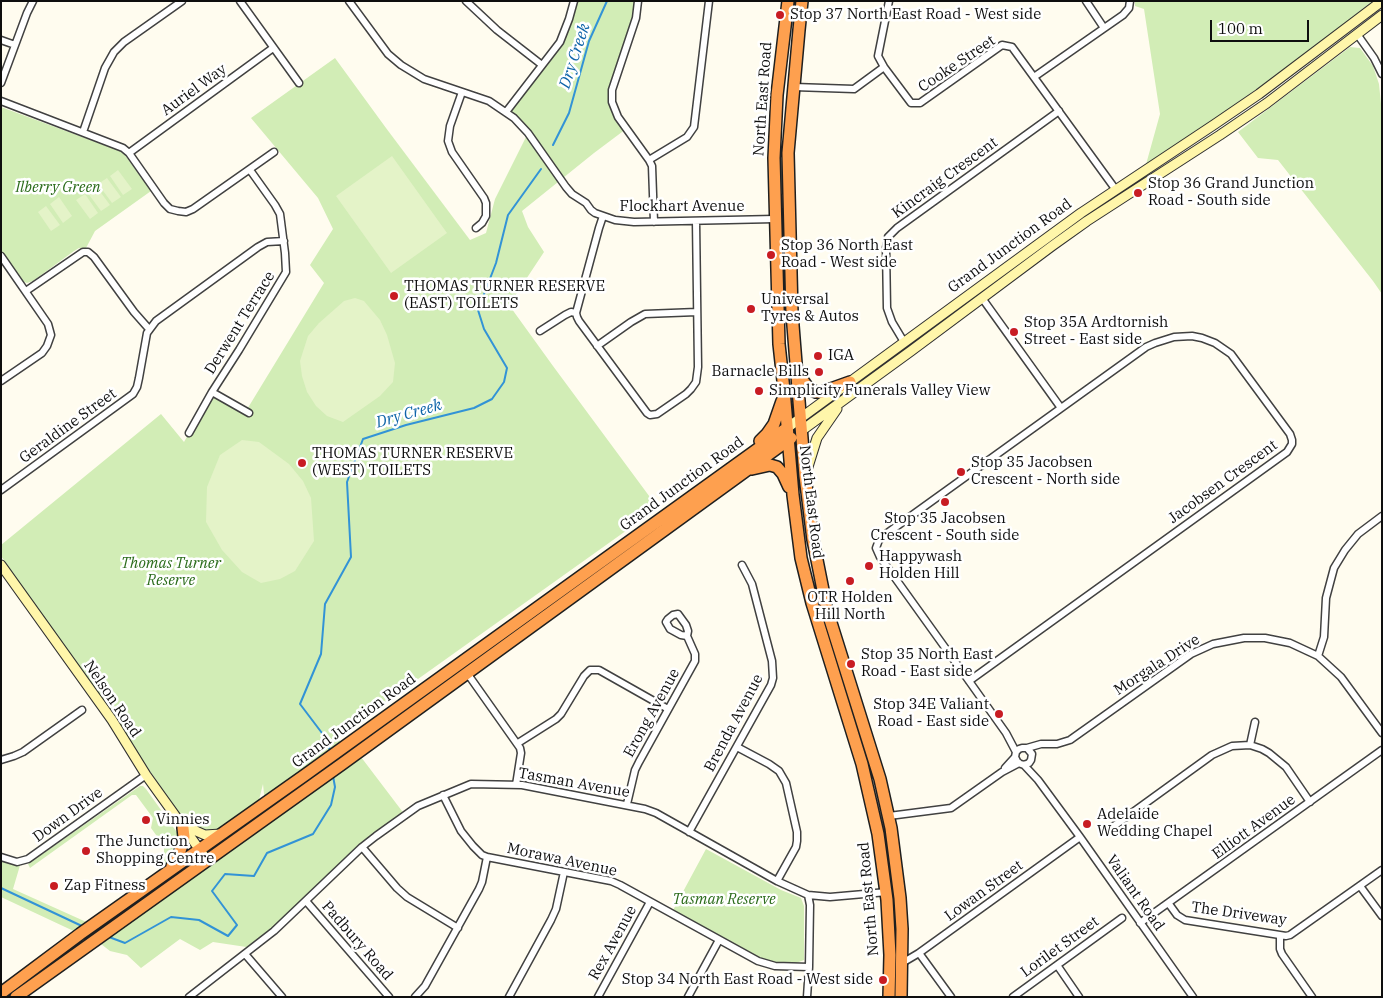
<!DOCTYPE html>
<html>
<head>
<meta charset="utf-8">
<style>
	body { margin:0 }
	#map { position:relative; width:1383px; height:998px; overflow:hidden; background:#fffcef; font-family:"IBM Plex Serif",serif }
	canvas { display:block }
	.frame { position:absolute; inset:0; border:2px solid #0e0e0e; pointer-events:none }
	.scale { position:absolute; left:1210px; top:20px; width:99px; height:22px; box-sizing:border-box; border:2px solid #0e0e0e; border-top:0; padding-left:6px; font-size:15px; line-height:18px; white-space:nowrap; color:#0e0e0e; -webkit-text-stroke:4px #fff; paint-order:stroke }
</style>
</head>
<body>
<div id="map">
<canvas width="1383" height="998"></canvas>
<div class="frame"></div>
<div class="scale">100 m</div>
</div>
<script>
const ctx = document.querySelector('canvas').getContext('2d');
ctx.lineJoin = 'round';
function paint(path, color) { ctx.fillStyle = color; ctx.fill(path, 'evenodd'); }
const toPath = rows => new Path2D(rows.map(r => 'M' + r).join(''));
function strokePath(path, color, width, dash) { ctx.strokeStyle = color; ctx.lineWidth = width; ctx.lineCap = dash ? 'butt' : 'round'; ctx.setLineDash(dash || []); ctx.stroke(path); }
function label(font, color, halo, rows, align = 'center') {
  ctx.font = font + ' "IBM Plex Serif",serif'; ctx.lineWidth = 5; ctx.setLineDash([]); ctx.textBaseline = 'middle'; ctx.strokeStyle = halo; ctx.fillStyle = color; for (const [text, x, y, turn = 0] of rows) {
    ctx.save(); ctx.translate(x, y); ctx.rotate((+turn || 0) * Math.PI / 180); ctx.textAlign = isNaN(turn) ? turn : align; if (halo) ctx.strokeText(text, 0, 0); ctx.fillText(text, 0, 0); ctx.restore();
  }
}
paint(toPath([
	[574,1,638,1,611,94,626,129,594,153,522,211,528,227,544,252,509,305,553,366,658,508,338,736,342,748,265,804,263,784,259,800,216,832,205,831,193,825,185,814,179,813,1,556,1,545,161,414,184,442,212,392,246,411,324,283,310,265,333,229,318,198,251,118,335,58,386,128,470,240,486,233,495,199,528,133,506,112,555,49],
	[1135,1,1376,1,1278,74,1145,168,1160,114,1144,9,1135,6],
	[1350,47,1360,48,1373,66,1379,84,1382,114,1382,294,1373,281,1278,160,1258,158,1238,132],
	[1,107,120,151,125,155,151,191,95,231,86,248,79,248,74,251,33,281,27,283,22,281,1,253],
	[361,757,405,815,362,847,253,948,213,942,200,950,180,939,141,968,127,955,110,951,101,944],
	[140,786,143,786,146,789,181,838,176,856,164,869,164,846,151,828,153,818,136,795,132,795,30,868,28,864],
	[706,849,781,890,801,898,804,906,804,960,796,963,783,963,758,961,671,914],
	[1,856,21,862,13,889,93,925,80,934,1,897]
]), '#d2edb6');
paint(toPath([
	[392,156,447,233,391,273,336,196],
	[118,170,132,189,123,195,110,176],
	[107,178,121,197,112,203,98,184],
	[96,186,110,205,101,211,87,192],
	[85,194,98,213,90,219,76,200],
	[59,197,72,216,63,223,50,204],
	[46,206,60,225,51,231,38,212],
	[355,298,364,301,380,320,387,335,395,363,393,382,380,396,343,422,327,416,316,406,307,392,302,376,300,361,308,336,319,323,344,301],
	[242,440,259,442,289,464,303,481,311,498,314,541,295,571,280,579,261,583,242,572,222,550,206,522,207,487,220,455]
]), '#e4f3c8');
strokePath(toPath([
	[553,145,569,113,589,41,607,1],
	[330,752,328,741,300,704,321,654,325,604,351,557,347,482,363,439,406,425,474,408,492,399,504,382,507,368,484,329,478,310,496,263,508,215,541,169],
	[1,888,84,927],
	[109,937,125,943,171,917,199,920,228,936,237,925,212,891,225,874,254,876,267,853,313,834,331,805,335,787,333,776]
]), '#3293d6', 2);
const street = toPath([
	[240,1,299,83],
	[349,1,388,54,401,65,424,79,489,101,514,118,528,133,566,187,572,194,586,203,591,210,595,213,615,220,634,222,775,219],
	[466,1,497,30,542,65],
	[638,1,636,18,612,90,612,102,618,117,649,160,652,166,654,222],
	[1086,1,1104,28],
	[1357,34,1374,58,1382,74],
	[1,40,15,45],
	[884,67,878,56,889,1],
	[1034,77,1123,15,1129,8,1130,1],
	[1,83,27,13,33,1],
	[794,87,854,89,884,67,911,103,920,103,1002,45,1012,47,1116,190],
	[462,92,450,126,448,141,452,152,484,198,486,203,486,216,482,223,476,228],
	[1,101,123,148,129,153,164,203,170,209,178,211,186,212,193,209,274,152],
	[506,112,560,42,569,19,574,1],
	[83,132,105,68,114,52,124,42,182,1],
	[129,153,273,48],
	[649,160,687,137,694,127,709,1],
	[1,256,48,324,51,335,47,346,42,353,1,381],
	[26,291,83,252,88,252,94,257,134,312,149,329],
	[982,298,1061,408],
	[576,313,577,317,579,321,647,413,650,415,657,414,686,394,691,389,696,382,698,367,696,221],
	[540,331,565,315,571,312,576,313,599,228,603,216],
	[904,342,892,322,887,308,886,248,888,237,897,228,1059,111],
	[597,346,631,322,645,314,697,312],
	[212,392,249,413],
	[189,433,212,392,239,350,286,272,285,253,280,214,275,205,250,170],
	[1,490,133,394,137,387,139,378,147,333,156,321,258,247,267,242,284,241],
	[1382,516,1358,534,1345,550,1334,568,1326,598,1324,637,1318,656,1341,677,1382,733],
	[467,673,520,748,521,753,516,785],
	[969,681,1287,452,1292,444,1292,440,1290,434,1231,354,1215,343,1202,338,1192,336,1174,337,1155,343,1146,347,886,534,879,540,876,548,880,557,969,681,1006,733,1016,752],
	[518,743,556,719,561,714,584,676,590,670,599,670,668,709],
	[1250,745,1255,722],
	[737,747,769,764,779,771,786,783,797,832,797,841,796,847,777,881],
	[1027,748,1041,744,1057,744,1070,740,1191,654,1213,644,1244,638,1265,638,1290,643,1318,656],
	[1,760,14,756,23,752,82,710],
	[1024,765,1038,780,1080,837,1193,997],
	[1005,768,1015,757,1016,752,1019,749,1022,748,1027,748,1032,754,1031,760,1029,763,1024,765,1018,763,1015,757],
	[443,795,461,831,473,846,482,855,487,857,611,881,620,885,758,961,775,966,809,967],
	[627,804,635,770,639,762,695,661,695,654,687,636,688,631,686,625,678,614,673,615,668,619,666,622,670,629,681,635,687,636],
	[889,816,951,808,1002,772,1019,763],
	[1107,831,1212,755,1232,746,1250,745,1262,749,1269,753,1286,767,1310,802],
	[689,832,771,685,773,678,772,661,752,584,742,565],
	[362,847,397,888,407,897,458,928],
	[1,857,17,862,28,859,146,775],
	[1360,886,1382,916],
	[306,901,389,997],
	[1169,904,1177,915,1185,920,1286,936,1290,935,1382,870],
	[1140,923,1382,750],
	[1280,935,1280,949,1282,954,1312,997],
	[919,953,951,997],
	[245,954,282,997],
	[902,963,919,953,1080,837],
	[1057,965,1079,997],
	[189,997,274,931,362,847,376,836,418,806,471,784,522,785,645,809,656,813,777,881,808,895,830,897,887,892],
	[415,997,425,986,479,889,482,882,487,857],
	[509,997,551,920,556,909,564,872],
	[598,997,650,902],
	[688,997,719,940],
	[807,997,809,967,810,905,808,895],
	[1013,997,1122,918]
]);
const secondary = toPath([
	[787,428,1081,213,1215,124,1259,94,1382,1],
	[801,431,911,351,1052,246,1087,221,1220,135,1267,103,1382,15],
	[807,470,817,438,837,409],
	[1,565,112,720,146,775,207,860],
	[181,820,196,831,205,835,221,834]
]);
const highway = toPath([
	[788,1,777,95,774,158,779,344,784,390,793,495,801,558,812,603,862,764,878,834,887,900,890,955,889,997],
	[802,1,799,30,788,153,792,313,805,476,813,540,827,610,880,779,891,828,900,898,902,929,901,997],
	[798,374,809,389,816,392,822,392,850,382],
	[760,441,767,434,774,424,782,401],
	[752,469,770,465,777,467,783,474,789,487],
	[172,866,178,857,181,848,184,837,183,828],
	[1,993,80,934,305,775,787,428],
	[16,997,342,764,791,438]
]);
strokePath(street, '#414141', 9);
strokePath(secondary, '#303030', 11);
strokePath(highway, '#1f1f1f', 14);
strokePath(street, '#fff', 6);
strokePath(secondary, '#fff6aa', 9);
strokePath(highway, '#fea04f', 11);
for (const [x, y, r, color] of [
	[780,15,5,"#c81c23"],
	[1138,193,5,"#c81c23"],
	[771,255,5,"#c81c23"],
	[394,296,5,"#c81c23"],
	[751,309,5,"#c81c23"],
	[1014,332,5,"#c81c23"],
	[818,356,5,"#c81c23"],
	[819,372,5,"#c81c23"],
	[759,391,5,"#c81c23"],
	[302,463,5,"#c81c23"],
	[961,472,5,"#c81c23"],
	[945,502,5,"#c81c23"],
	[869,566,5,"#c81c23"],
	[850,581,5,"#c81c23"],
	[851,664,5,"#c81c23"],
	[999,714,5,"#c81c23"],
	[146,820,5,"#c81c23"],
	[1087,824,5,"#c81c23"],
	[86,851,5,"#c81c23"],
	[54,886,5,"#c81c23"],
	[883,980,5,"#c81c23"]
]) { const dot = new Path2D(); dot.arc(x, y, r, 0, 2 * Math.PI); ctx.fillStyle = color; ctx.fill(dot); strokePath(dot, '#fff', 2); }
label('15px', '#0e0e0e', '#fff', [
	["Stop 37 North East Road - West side",790,15],
	["Stop 36 Grand Junction",1148,184],
	["Road - South side",1148,201],
	["Stop 36 North East",781,246],
	["Road - West side",781,263],
	["THOMAS TURNER RESERVE",404,287],
	["(EAST) TOILETS",404,304],
	["Universal",761,300],
	["Tyres & Autos",761,317],
	["Stop 35A Ardtornish",1024,323],
	["Street - East side",1024,340],
	["IGA",828,356],
	["Barnacle Bills",809,372,"right"],
	["Simplicity Funerals Valley View",769,391],
	["THOMAS TURNER RESERVE",312,454],
	["(WEST) TOILETS",312,471],
	["Stop 35 Jacobsen",971,463],
	["Crescent - North side",971,480],
	["Stop 35 Jacobsen",945,519,"center"],
	["Crescent - South side",945,536,"center"],
	["Happywash",879,557],
	["Holden Hill",879,574],
	["OTR Holden",850,598,"center"],
	["Hill North",850,615,"center"],
	["Stop 35 North East",861,655],
	["Road - East side",861,672],
	["Stop 34E Valiant",989,705,"right"],
	["Road - East side",989,722,"right"],
	["Adelaide",1097,815],
	["Wedding Chapel",1097,832],
	["Vinnies",156,820],
	["The Junction",96,842],
	["Shopping Centre",96,859],
	["Zap Fitness",64,886],
	["Stop 34 North East Road - West side",873,980,"right"]
], 'left');
label('15px', '#0e0e0e', '#fff', [
	["Cooke Street",957,64,-34],
	["Auriel Way",194,90,-36],
	["North East Road",763,99,-86],
	["Kincraig Crescent",945,178,-36],
	["Flockhart Avenue",682,207],
	["Grand Junction Road",1010,246,-36],
	["Derwent Terrace",240,323,-58],
	["Geraldine Street",68,426,-36],
	["Jacobsen Crescent",1223,482,-36],
	["Grand Junction Road",682,484,-36],
	["North East Road",811,502,83],
	["Morgala Drive",1157,665,-33],
	["Nelson Road",112,699,56],
	["Erong Avenue",652,713,-61],
	["Grand Junction Road",354,721,-36],
	["Brenda Avenue",734,723,-62],
	["Tasman Avenue",574,783,10],
	["Down Drive",68,815,-36],
	["Elliott Avenue",1254,827,-36],
	["Morawa Avenue",562,860,12],
	["Lowan Street",984,891,-36],
	["Valiant Road",1135,893,55],
	["North East Road",869,899,-95],
	["The Driveway",1239,914,8],
	["Padbury Road",357,941,49],
	["Rex Avenue",613,943,-61],
	["Lorilet Street",1060,947,-36]
]);
label('italic 15px', '#2a6b1a', '#fff', [
	["Ilberry Green",58,188],
	["Thomas Turner",171,564],
	["Reserve",171,581],
	["Tasman Reserve",724,900]
]);
label('italic 16px', '#0e64a9', '#fff', [
	["Dry Creek",575,56,-72],
	["Dry Creek",409,414,-16]
]);
</script>
</body>
</html>
